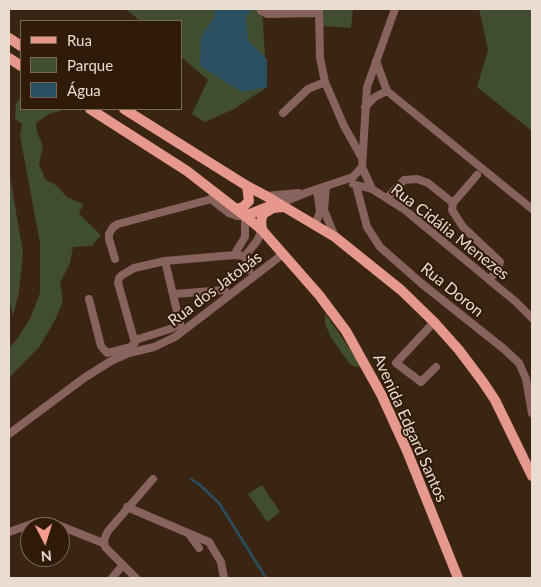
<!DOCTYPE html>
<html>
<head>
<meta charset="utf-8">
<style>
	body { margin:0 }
	#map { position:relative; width:541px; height:587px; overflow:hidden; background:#3a2512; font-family:Lato,sans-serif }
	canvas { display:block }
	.frame { position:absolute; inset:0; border:10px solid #eadcd0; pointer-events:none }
	.legend { position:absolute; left:20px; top:20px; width:162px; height:90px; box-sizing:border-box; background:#2f1b08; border:1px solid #7a6858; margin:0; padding:6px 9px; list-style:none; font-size:15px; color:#eadcd0 }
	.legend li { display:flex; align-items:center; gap:10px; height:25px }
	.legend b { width:25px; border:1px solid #7a6858 }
	.north { position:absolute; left:20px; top:517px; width:50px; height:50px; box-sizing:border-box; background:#2f1b08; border:1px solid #7a6858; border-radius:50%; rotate:175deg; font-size:14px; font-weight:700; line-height:20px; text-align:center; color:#eadcd0 }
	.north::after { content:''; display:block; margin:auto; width:18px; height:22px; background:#f59d8d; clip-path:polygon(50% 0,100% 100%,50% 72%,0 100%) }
</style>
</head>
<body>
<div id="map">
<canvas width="541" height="587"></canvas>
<div class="frame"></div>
<ul class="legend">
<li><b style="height:6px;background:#e7988d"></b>Rua</li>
<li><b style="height:14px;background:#404d2f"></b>Parque</li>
<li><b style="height:14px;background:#294f61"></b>Água</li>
</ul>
<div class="north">N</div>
</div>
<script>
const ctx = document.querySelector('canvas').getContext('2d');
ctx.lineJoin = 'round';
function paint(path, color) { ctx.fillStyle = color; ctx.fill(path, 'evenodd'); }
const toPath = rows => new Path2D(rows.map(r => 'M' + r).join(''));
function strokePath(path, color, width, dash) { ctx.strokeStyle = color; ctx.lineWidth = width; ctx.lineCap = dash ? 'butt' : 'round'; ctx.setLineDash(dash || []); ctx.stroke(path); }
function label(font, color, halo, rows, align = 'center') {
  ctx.font = font + ' Lato,sans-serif'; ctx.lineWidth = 4; ctx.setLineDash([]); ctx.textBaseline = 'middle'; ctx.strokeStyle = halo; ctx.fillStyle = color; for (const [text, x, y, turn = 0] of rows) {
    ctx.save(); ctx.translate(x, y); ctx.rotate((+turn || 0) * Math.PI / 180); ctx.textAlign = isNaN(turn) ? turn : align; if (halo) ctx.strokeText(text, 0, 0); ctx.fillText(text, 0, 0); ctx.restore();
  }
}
paint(toPath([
	[126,9,262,9,267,87,234,109,205,122,192,114,208,80,181,57,181,21,140,21],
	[321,9,353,9,351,28,320,26],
	[479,9,532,9,532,131,477,87,488,50],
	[21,97,21,109,60,109,60,111,49,114,36,123,37,132,43,146,39,164,45,179,57,186,67,197,83,204,79,214,101,235,92,246,73,247,70,263,60,283,63,301,55,320,40,346,9,378,9,347,14,343,30,319,40,293,40,243,20,136,22,124,15,119,16,104],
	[9,170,23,253,19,292,13,316,9,299],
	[325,313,345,342,361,367,355,367,349,363,330,336,325,323],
	[262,485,280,512,267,522,248,494]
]), '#404d2f');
paint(toPath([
	[214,9,252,9,246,17,248,41,267,59,267,87,242,92,200,66,201,37,214,18]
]), '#294f61');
strokePath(toPath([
	[191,479,200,485,219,503,266,578]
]), '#294f61', 2.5);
strokePath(toPath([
	[260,9,261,11,267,14,319,13],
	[319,9,320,58,325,82,344,126,362,158],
	[376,61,387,91,532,209],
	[365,107,375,97,387,91],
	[283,113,308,89,325,82],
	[362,167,372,189],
	[477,175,453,203,452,210,463,227,500,262,498,269,489,280],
	[353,184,372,189,405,210,516,302,532,318],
	[356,185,367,227,380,247,421,283,504,349,519,363,526,379,532,413],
	[326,187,324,210,335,237],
	[266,196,298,193],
	[387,198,404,180,417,179,428,183,453,203],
	[211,199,229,213,237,216,245,216,245,237,234,255],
	[279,204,308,192,353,177,362,167,367,87,395,9],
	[315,225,320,212,317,189],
	[245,256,257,241,262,230],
	[115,259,109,239,109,234,113,227,118,224,208,200,211,199,215,192],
	[174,294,225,290],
	[89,299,101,346,107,353,130,347,135,343,118,283,119,278,122,275,134,268,165,261,234,255,245,256,249,270],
	[434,322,396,363,421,382,436,367],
	[135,340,170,329,180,324,165,261],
	[9,434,84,378,111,361,129,353,154,347,175,337,283,254],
	[127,507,209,542,221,562,224,578],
	[9,532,37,522,48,521,103,543],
	[189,534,199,548],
	[112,578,122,566],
	[136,578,105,547,104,540,108,531,153,479]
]), '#88625c', 8);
strokePath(toPath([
	[9,38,21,46],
	[9,58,21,66],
	[90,109,187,171,245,216,262,230,319,295,346,331,381,394,407,451,458,578],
	[124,109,247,186,266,196,335,237,401,290,434,322,459,350,483,382,495,400,532,476],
	[236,209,243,207,249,201,247,186],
	[245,216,270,206],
	[262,230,261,221,263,214,273,208,283,207]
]), '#e7988d', 10);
label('16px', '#eadcd0', '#2f1b08', [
	["Rua Cidália Menezes",450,232,38],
	["Rua dos Jatobás",215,289,-37],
	["Rua Doron",452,290,39],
	["Avenida Edgard Santos",410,428,66]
]);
</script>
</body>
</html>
